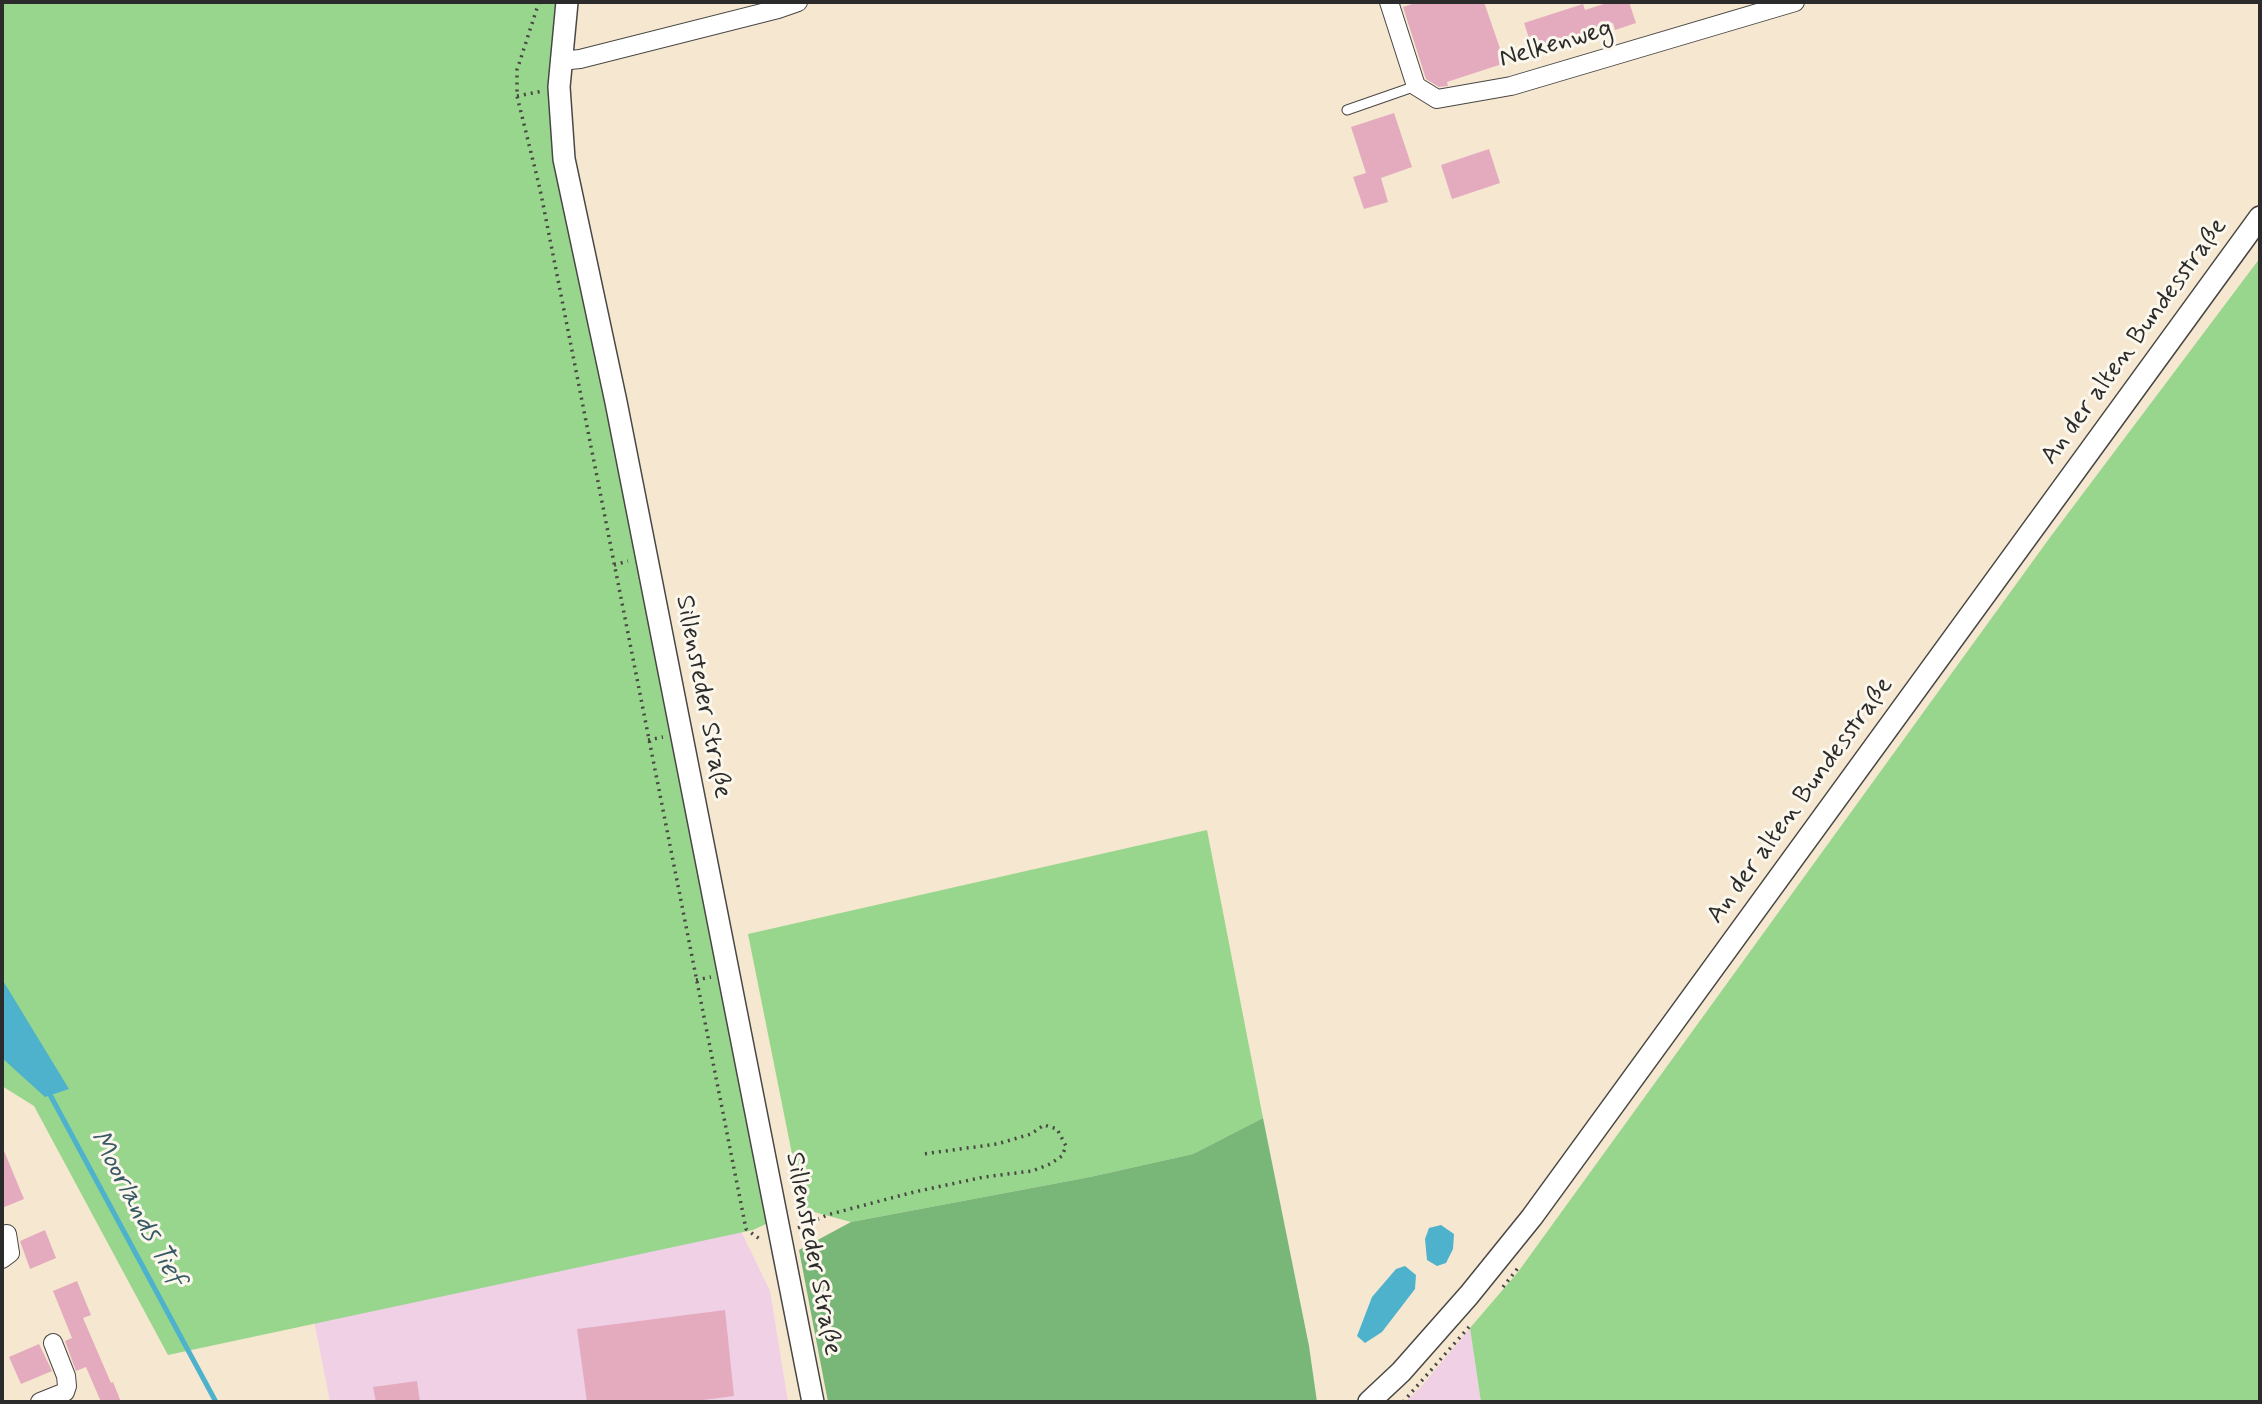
<!DOCTYPE html>
<html>
<head>
<meta charset="utf-8">
<style>
	body { margin:0 }
	#map { position:relative; width:2262px; height:1404px; overflow:hidden; background:#f5e7d0; font-family:Mynerve,sans-serif }
	canvas { display:block }
	.frame { position:absolute; inset:0; border:4px solid #2b2b2b; pointer-events:none }
</style>
</head>
<body>
<div id="map">
<canvas width="2262" height="1404"></canvas>
<div class="frame"></div>
</div>
<script>
const ctx = document.querySelector('canvas').getContext('2d');
ctx.lineJoin = 'round';
function paint(path, color) { ctx.fillStyle = color; ctx.fill(path, 'evenodd'); }
const toPath = rows => new Path2D(rows.map(r => 'M' + r).join(''));
function strokePath(path, color, width, dash) { ctx.strokeStyle = color; ctx.lineWidth = width; ctx.lineCap = dash ? 'butt' : 'round'; ctx.setLineDash(dash || []); ctx.stroke(path); }
function label(font, color, halo, rows, align = 'center') {
  ctx.font = font + ' Mynerve,sans-serif'; ctx.lineWidth = 6; ctx.setLineDash([]); ctx.textBaseline = 'middle'; ctx.strokeStyle = halo; ctx.fillStyle = color; for (const [text, x, y, turn = 0] of rows) {
    ctx.save(); ctx.translate(x, y); ctx.rotate((+turn || 0) * Math.PI / 180); ctx.textAlign = isNaN(turn) ? turn : align; if (halo) ctx.strokeText(text, 0, 0); ctx.fillText(text, 0, 0); ctx.restore();
  }
}
paint(toPath([
	[740,1229,770,1291,788,1402,330,1402,314,1321],
	[1470,1328,1481,1402,1405,1402,1421,1387]
]), '#f0d0e5');
paint(toPath([
	[2,2,556,2,552,84,610,407,768,1223,753,1230,168,1355,34,1106,2,1086],
	[2260,258,2260,1402,1481,1402,1470,1328,1518,1272,2051,536],
	[1207,830,1263,1118,1193,1154,1090,1177,851,1222,803,1209,748,934]
]), '#97d68c');
paint(toPath([
	[1263,1118,1309,1346,1317,1402,828,1402,799,1250,851,1222,1090,1177,1193,1154]
]), '#79b778');
paint(toPath([
	[2,979,69,1089,45,1097,2,1058],
	[1441,1225,1454,1234,1453,1249,1446,1263,1437,1266,1427,1260,1425,1239,1429,1228],
	[1405,1266,1416,1275,1415,1289,1382,1332,1365,1343,1357,1336,1372,1297,1396,1269]
]), '#4fb2cd');
strokePath(toPath([
	[48,1091,216,1402]
]), '#4fb2cd', 5);
paint(toPath([
	[1418,2,1484,2,1505,63,1447,82,1448,86,1439,87,1426,79,1403,7],
	[1610,2,1629,2,1636,23,1615,30,1613,23,1533,50,1524,23,1583,4,1585,10],
	[1394,113,1412,167,1381,178,1388,202,1364,209,1353,177,1366,173,1351,127],
	[1489,149,1500,183,1452,199,1441,165],
	[2,1146,24,1199,2,1208],
	[45,1230,56,1258,30,1269,20,1241],
	[77,1281,91,1315,83,1318,111,1383,113,1382,121,1402,101,1402,86,1367,76,1371,65,1341,72,1338,53,1291],
	[725,1310,734,1396,687,1402,587,1402,577,1329],
	[39,1344,52,1371,21,1384,9,1357],
	[417,1381,420,1402,376,1402,373,1387]
]), '#e4abbf');
const service = toPath([
	[1347,110,1416,86]
]);
const minor = toPath([
	[1389,2,1416,86,1437,99,1511,86,1795,2],
	[560,61,580,59,778,9,798,2],
	[2,1259,10,1253,7,1234],
	[40,1402,65,1392,67,1386,66,1376,53,1343]
]);
const tertiary = toPath([
	[567,2,559,87,564,159,616,402,813,1402],
	[1369,1402,1401,1372,1469,1295,1532,1217,2260,217]
]);
strokePath(service, '#494744', 11);
strokePath(minor, '#494744', 20);
strokePath(tertiary, '#494744', 24);
strokePath(toPath([
	[539,2,517,70,517,96,540,189,746,1229,761,1240],
	[517,96,543,91],
	[614,565,628,561],
	[648,740,663,737],
	[696,980,711,977],
	[798,1228,827,1215,914,1192,984,1177,1032,1171,1050,1164,1062,1156,1066,1146,1057,1129,1044,1125,1031,1134,997,1144,923,1154],
	[1503,1287,1518,1268],
	[1403,1402,1469,1327]
]), '#494744', 3.5, [2, 5]);
strokePath(service, '#fff', 9);
strokePath(minor, '#fff', 18);
strokePath(tertiary, '#fff', 21);
label('26px', '#2b2b2b', '#fbf7ec', [
	["Nelkenweg",1556,45,-16],
	["An der alten Bundesstraße",2135,342,-54],
	["Sillensteder Straße",702,697,79],
	["An der alten Bundesstraße",1801,801,-54],
	["Sillensteder Straße",812,1254,79]
]);
label('italic 28px', '#385a64', '#fbf7ec', [
	["Moorlands Tief",136,1209,62]
]);
</script>
</body>
</html>
